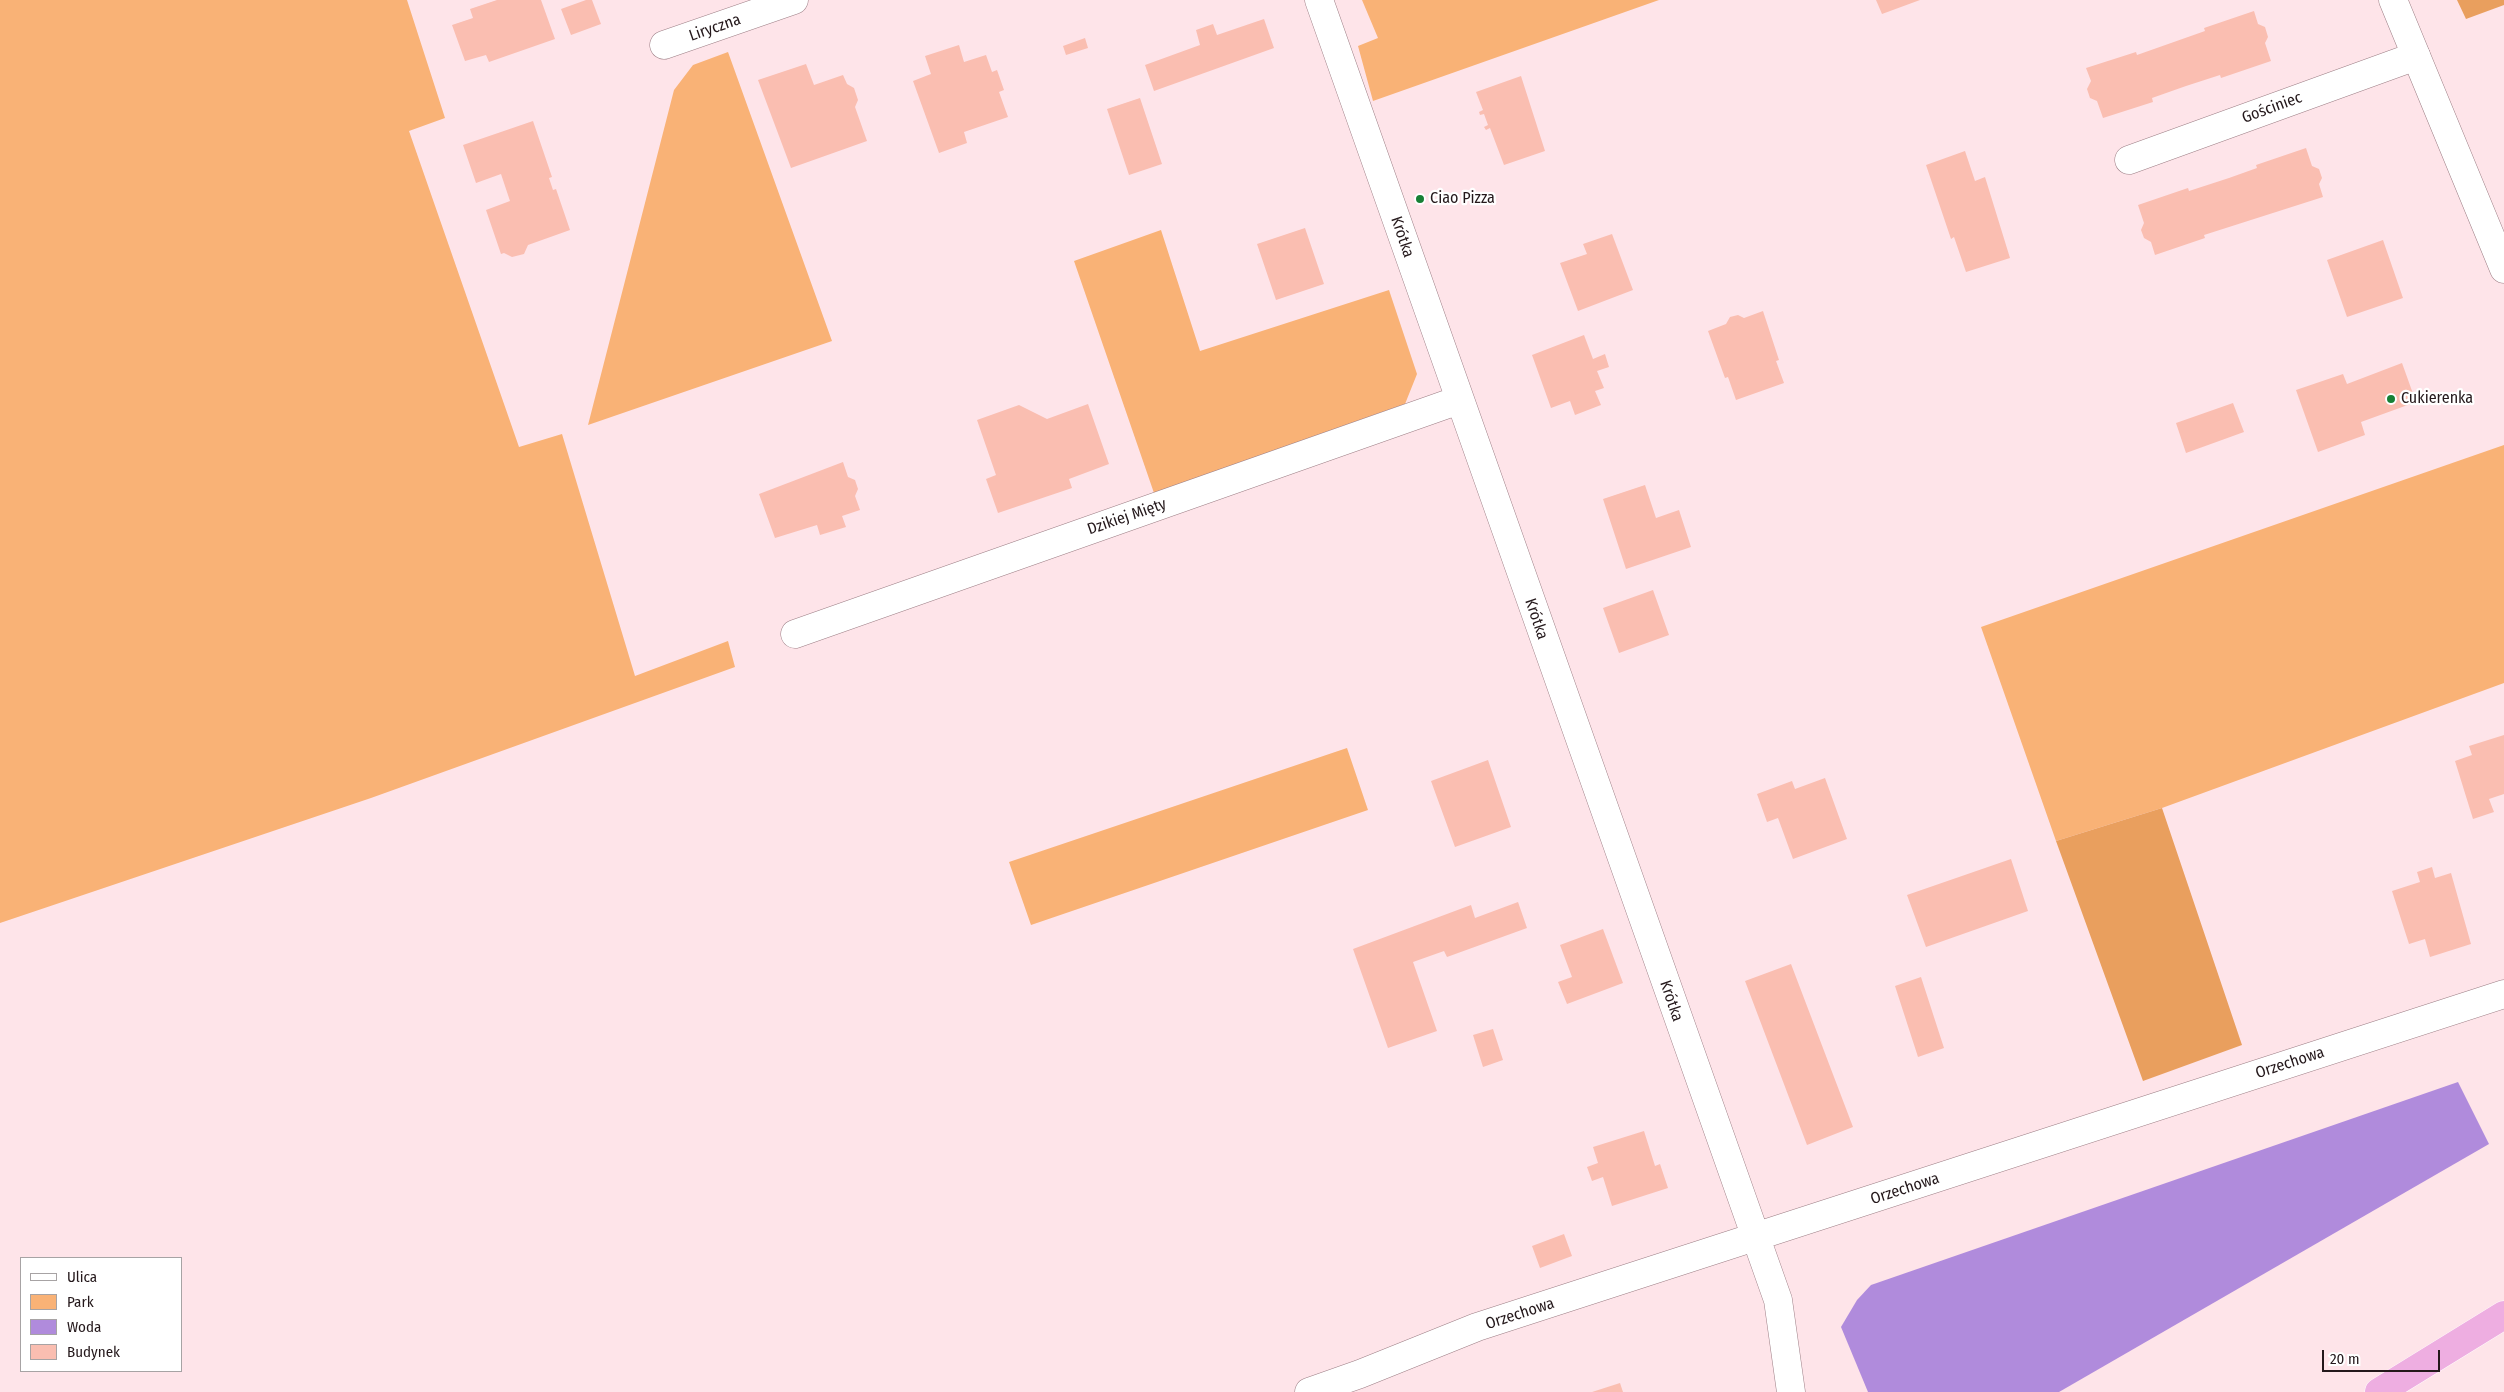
<!DOCTYPE html>
<html>
<head>
<meta charset="utf-8">
<style>
	body { margin:0 }
	#map { position:relative; width:2504px; height:1392px; overflow:hidden; background:#fee4e9; font-family:"Fira Sans Condensed",sans-serif }
	canvas { display:block }
	.legend { position:absolute; left:20px; top:1257px; width:162px; height:115px; box-sizing:border-box; background:#fff; border:1px solid #a7a3a4; margin:0; padding:6px 9px; list-style:none; font-size:15px; color:#24181b }
	.legend li { display:flex; align-items:center; gap:10px; height:25px }
	.legend b { width:25px; border:1px solid #a7a3a4 }
	.scale { position:absolute; left:2322px; top:1350px; width:118px; height:22px; box-sizing:border-box; border:2px solid #24181b; border-top:0; padding-left:6px; font-size:15px; line-height:18px; white-space:nowrap; color:#24181b; -webkit-text-stroke:4px #fff; paint-order:stroke }
</style>
</head>
<body>
<div id="map">
<canvas width="2504" height="1392"></canvas>
<ul class="legend">
<li><b style="height:6px;background:#fff"></b>Ulica</li>
<li><b style="height:14px;background:#f9b276"></b>Park</li>
<li><b style="height:14px;background:#b08bdc"></b>Woda</li>
<li><b style="height:14px;background:#fabeb1"></b>Budynek</li>
</ul>
<div class="scale">20 m</div>
</div>
<script>
const ctx = document.querySelector('canvas').getContext('2d');
ctx.lineJoin = 'round';
function paint(path, color) { ctx.fillStyle = color; ctx.fill(path, 'evenodd'); }
const toPath = rows => new Path2D(rows.map(r => 'M' + r).join(''));
function strokePath(path, color, width, dash) { ctx.strokeStyle = color; ctx.lineWidth = width; ctx.lineCap = dash ? 'butt' : 'round'; ctx.setLineDash(dash || []); ctx.stroke(path); }
function label(font, color, halo, rows, align = 'center') {
  ctx.font = font + ' "Fira Sans Condensed",sans-serif'; ctx.lineWidth = 4.5; ctx.setLineDash([]); ctx.textBaseline = 'middle'; ctx.strokeStyle = halo; ctx.fillStyle = color; for (const [text, x, y, turn = 0] of rows) {
    ctx.save(); ctx.translate(x, y); ctx.rotate((+turn || 0) * Math.PI / 180); ctx.textAlign = isNaN(turn) ? turn : align; if (halo) ctx.strokeText(text, 0, 0); ctx.fillText(text, 0, 0); ctx.restore();
  }
}
paint(toPath([
	[0,0,407,0,445,118,409,131,519,447,562,434,635,676,728,641,735,667,371,798,0,923],
	[1362,0,1659,0,1373,101,1358,46,1378,38],
	[728,52,832,341,588,425,674,90,693,65],
	[1161,230,1200,351,1389,290,1417,374,1405,404,1154,493,1074,261],
	[2504,445,2504,683,2162,808,2056,841,1981,627],
	[1347,748,1368,810,1031,925,1009,862]
]), '#f9b276');
paint(toPath([
	[2457,0,2504,0,2504,5,2466,19],
	[2162,808,2242,1045,2143,1081,2056,841]
]), '#e99f5e');
paint(toPath([
	[2458,1082,2489,1144,2059,1392,1868,1392,1841,1327,1857,1300,1871,1285]
]), '#b08bdc');
paint(toPath([
	[497,0,541,0,555,39,489,62,486,55,465,61,452,25,473,18,470,9],
	[586,0,592,0,601,24,571,35,561,9],
	[1876,0,1920,0,1882,14],
	[2254,11,2258,24,2265,27,2268,37,2265,43,2271,61,2221,78,2220,75,2186,86,2152,98,2153,102,2103,118,2097,101,2090,98,2087,89,2091,81,2086,68,2136,52,2137,55,2205,31,2204,28],
	[1264,19,1274,48,1154,91,1145,65,1200,45,1196,30,1213,24,1217,35],
	[1085,38,1088,48,1066,55,1063,46],
	[959,45,964,62,986,55,992,72,997,70,1004,90,999,92,1008,117,964,132,967,143,939,153,913,81,931,74,925,56],
	[806,64,814,85,843,75,847,84,854,88,858,100,855,107,867,141,791,168,758,80],
	[1521,76,1545,151,1504,165,1490,128,1486,130,1484,127,1488,125,1484,114,1480,115,1479,112,1483,110,1476,92],
	[1140,98,1162,164,1129,175,1107,109],
	[533,121,552,177,549,178,553,190,556,189,570,230,528,245,524,254,512,257,504,253,501,254,486,210,510,201,501,174,476,183,463,145],
	[2306,148,2312,166,2319,169,2322,178,2319,184,2323,197,2204,235,2205,238,2155,255,2151,242,2144,238,2141,230,2144,223,2138,205,2188,188,2189,191,2229,178,2257,168,2256,165],
	[1965,151,1975,181,1985,177,2010,258,1966,272,1954,237,1951,239,1926,165],
	[1305,228,1324,284,1276,300,1257,244],
	[1612,234,1633,290,1578,311,1560,263,1587,254,1583,244],
	[2383,240,2403,298,2347,317,2327,260],
	[1763,311,1779,360,1776,361,1784,383,1736,400,1728,377,1725,378,1708,331,1726,324,1730,317,1738,315,1744,318],
	[1584,335,1593,359,1605,354,1609,367,1597,371,1604,388,1595,391,1601,405,1575,415,1570,401,1551,408,1532,355],
	[2402,363,2416,402,2361,422,2365,435,2318,452,2296,390,2343,374,2347,384],
	[2233,403,2244,432,2186,453,2176,423],
	[1088,404,1109,464,1069,479,1072,488,998,513,986,479,996,475,977,420,1019,405,1047,419],
	[843,462,848,477,855,480,858,489,855,496,860,510,842,516,846,527,820,535,817,525,775,538,759,494],
	[1645,485,1656,518,1679,510,1691,547,1626,569,1603,499],
	[1653,590,1669,635,1619,653,1603,608],
	[2504,735,2504,794,2489,799,2494,812,2473,819,2455,761,2472,755,2469,746],
	[1488,760,1511,827,1455,847,1431,781],
	[1825,778,1847,839,1793,859,1778,818,1767,822,1757,794,1792,781,1795,789],
	[2011,859,2028,911,1926,947,1907,895],
	[2432,867,2435,878,2451,873,2471,944,2430,957,2425,939,2409,944,2392,891,2420,882,2417,872],
	[1518,902,1527,928,1447,957,1444,951,1413,962,1437,1031,1388,1048,1353,949,1471,905,1475,918],
	[1603,929,1623,983,1567,1004,1558,982,1572,977,1560,945],
	[1791,964,1853,1127,1807,1145,1745,981],
	[1921,977,1944,1048,1918,1057,1895,986],
	[1493,1029,1503,1060,1483,1067,1473,1035],
	[1644,1131,1655,1166,1660,1164,1668,1188,1612,1206,1603,1177,1592,1181,1587,1167,1598,1163,1593,1147],
	[1564,1234,1572,1256,1540,1268,1532,1246],
	[1620,1383,1623,1392,1592,1392]
]), '#fabeb1');
const minor = toPath([
	[1319,0,1778,1300,1791,1392],
	[664,45,794,0],
	[2129,160,2416,56],
	[795,634,1459,400],
	[1309,1392,1360,1374,1477,1327,2504,994]
]);
const tertiary = toPath([
	[2393,0,2504,269]
]);
const motorway = toPath([
	[2379,1392,2504,1315]
]);
strokePath(minor, '#9c7e85', 29);
strokePath(tertiary, '#9c7e85', 29);
strokePath(motorway, '#fff', 29);
strokePath(minor, '#fff', 28);
strokePath(tertiary, '#fff', 28);
strokePath(motorway, '#eeaee1', 28);
for (const [x, y, r, color] of [
	[1420,199,5,"#178035"],
	[2391,399,5,"#178035"]
]) { const dot = new Path2D(); dot.arc(x, y, r, 0, 2 * Math.PI); ctx.fillStyle = color; ctx.fill(dot); strokePath(dot, '#fff', 2); }
label('16px', '#24181b', '#fff', [
	["Liryczna",715,28,-19],
	["Gościniec",2272,108,-20],
	["Krótka",1402,237,71],
	["Dzikiej Mięty",1127,517,-19],
	["Krótka",1536,619,71],
	["Krótka",1671,1001,71],
	["Orzechowa",2290,1063,-18],
	["Orzechowa",1905,1189,-18],
	["Orzechowa",1520,1314,-18]
]);
label('16px', '#24181b', '#fff', [
	["Ciao Pizza",1430,199],
	["Cukierenka",2401,399]
], 'left');
</script>
</body>
</html>
